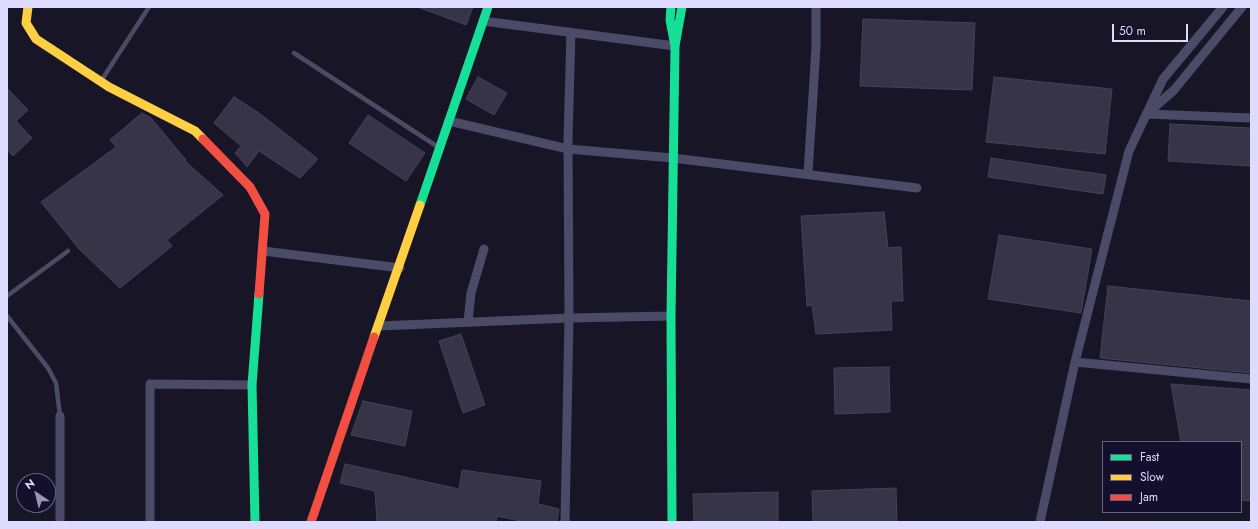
<!DOCTYPE html>
<html>
<head>
<meta charset="utf-8">
<style>
	body { margin:0 }
	#map { position:relative; width:1258px; height:529px; overflow:hidden; background:#181626; font-family:Jost,sans-serif }
	canvas { display:block }
	.frame { position:absolute; inset:0; border:8px solid #dedbff; pointer-events:none }
	.legend { position:absolute; left:1102px; top:441px; width:140px; height:72px; box-sizing:border-box; background:#130f2d; border:1px solid #646181; margin:0; padding:5px 7px; list-style:none; font-size:12px; color:#dedbff }
	.legend li { display:flex; align-items:center; gap:8px; height:20px }
	.legend b { width:20px; border:1px solid #646181 }
	.north { position:absolute; left:16px; top:473px; width:40px; height:40px; box-sizing:border-box; background:#130f2d; border:1px solid #646181; border-radius:50%; rotate:325deg; font-size:11px; font-weight:700; line-height:16px; text-align:center; color:#dedbff }
	.north::after { content:''; display:block; margin:auto; width:14px; height:18px; background:#9996b3; clip-path:polygon(50% 0,100% 100%,50% 72%,0 100%) }
	.scale { position:absolute; left:1112px; top:24px; width:76px; height:18px; box-sizing:border-box; border:2px solid #dedbff; border-top:0; padding-left:5px; font-size:12px; line-height:14px; white-space:nowrap; color:#dedbff; -webkit-text-stroke:3px #130f2d; paint-order:stroke }
</style>
</head>
<body>
<div id="map">
<canvas width="1258" height="529"></canvas>
<div class="frame"></div>
<ul class="legend">
<li><b style="height:5px;background:#16e098"></b>Fast</li>
<li><b style="height:5px;background:#ffcf43"></b>Slow</li>
<li><b style="height:5px;background:#f24e42"></b>Jam</li>
</ul>
<div class="north">N</div>
<div class="scale">50 m</div>
</div>
<script>
const ctx = document.querySelector('canvas').getContext('2d');
ctx.lineJoin = 'round';
function paint(path, color) { ctx.fillStyle = color; ctx.fill(path, 'evenodd'); }
const toPath = rows => new Path2D(rows.map(r => 'M' + r).join(''));
function strokePath(path, color, width, dash) { ctx.strokeStyle = color; ctx.lineWidth = width; ctx.lineCap = dash ? 'butt' : 'round'; ctx.setLineDash(dash || []); ctx.stroke(path); }
const building = toPath([
	[418,7,473,7,466,25,418,7],
	[863,19,975,23,972,90,860,86,863,19],
	[478,77,507,93,494,115,466,99,478,77],
	[994,77,1112,89,1105,154,986,142,994,77],
	[7,88,28,110,16,121,32,138,13,156,7,150,7,88],
	[234,97,259,113,318,159,300,178,259,151,247,167,235,153,241,146,214,123,234,97],
	[142,113,151,118,186,160,185,161,223,195,167,240,172,246,120,288,79,249,41,202,116,147,110,140,142,113],
	[368,115,425,153,406,181,349,143,368,115],
	[1170,124,1251,128,1251,166,1168,161,1170,124],
	[991,158,1106,175,1103,194,988,177,991,158],
	[884,212,888,248,901,247,903,301,891,301,892,330,816,334,812,305,807,306,801,216,884,212],
	[999,235,1092,249,1081,313,988,299,999,235],
	[1108,286,1251,301,1251,373,1100,358,1108,286],
	[461,334,485,405,463,413,439,341,461,334],
	[889,367,890,412,835,414,834,368,889,367],
	[1171,384,1251,390,1251,501,1241,500,1241,442,1181,442,1171,384],
	[363,401,412,411,405,446,351,435,363,401],
	[345,464,459,489,462,470,541,481,538,504,559,509,557,522,525,522,497,516,496,522,377,522,375,491,340,483,345,464],
	[896,488,897,522,813,522,812,491,896,488],
	[778,492,778,522,694,522,693,494,778,492]
]);
paint(building, '#373447');
strokePath(building, '#444159', 1);
strokePath(toPath([
	[294,53,438,147],
	[101,81,149,7],
	[7,296,68,251],
	[7,316,48,368,56,383,60,416]
]), '#4a4b67', 4.5);
strokePath(toPath([
	[483,21,675,46],
	[1149,112,1174,90,1242,7],
	[1146,114,1251,118],
	[449,121,568,149,673,158,917,188],
	[808,174,816,47,816,7],
	[263,251,400,268],
	[468,322,471,293,484,249],
	[379,326,569,318,671,316],
	[1075,362,1251,379],
	[60,522,60,416],
	[150,522,150,384,252,385],
	[565,522,569,318,568,139,571,32],
	[1040,522,1075,362,1129,151,1163,79,1223,7]
]), '#4a4b67', 9);
strokePath(toPath([
	[671,7,670,20,675,46,682,7],
	[420,205,488,7],
	[255,522,252,385,259,294],
	[672,522,671,316,675,46]
]), '#16e098', 9);
strokePath(toPath([
	[28,7,26,23,36,39,109,87,195,131,203,139],
	[374,337,420,205]
]), '#ffcf43', 9);
strokePath(toPath([
	[203,139,250,187,265,214,259,294],
	[311,522,374,337]
]), '#f24e42', 9);
</script>
</body>
</html>
